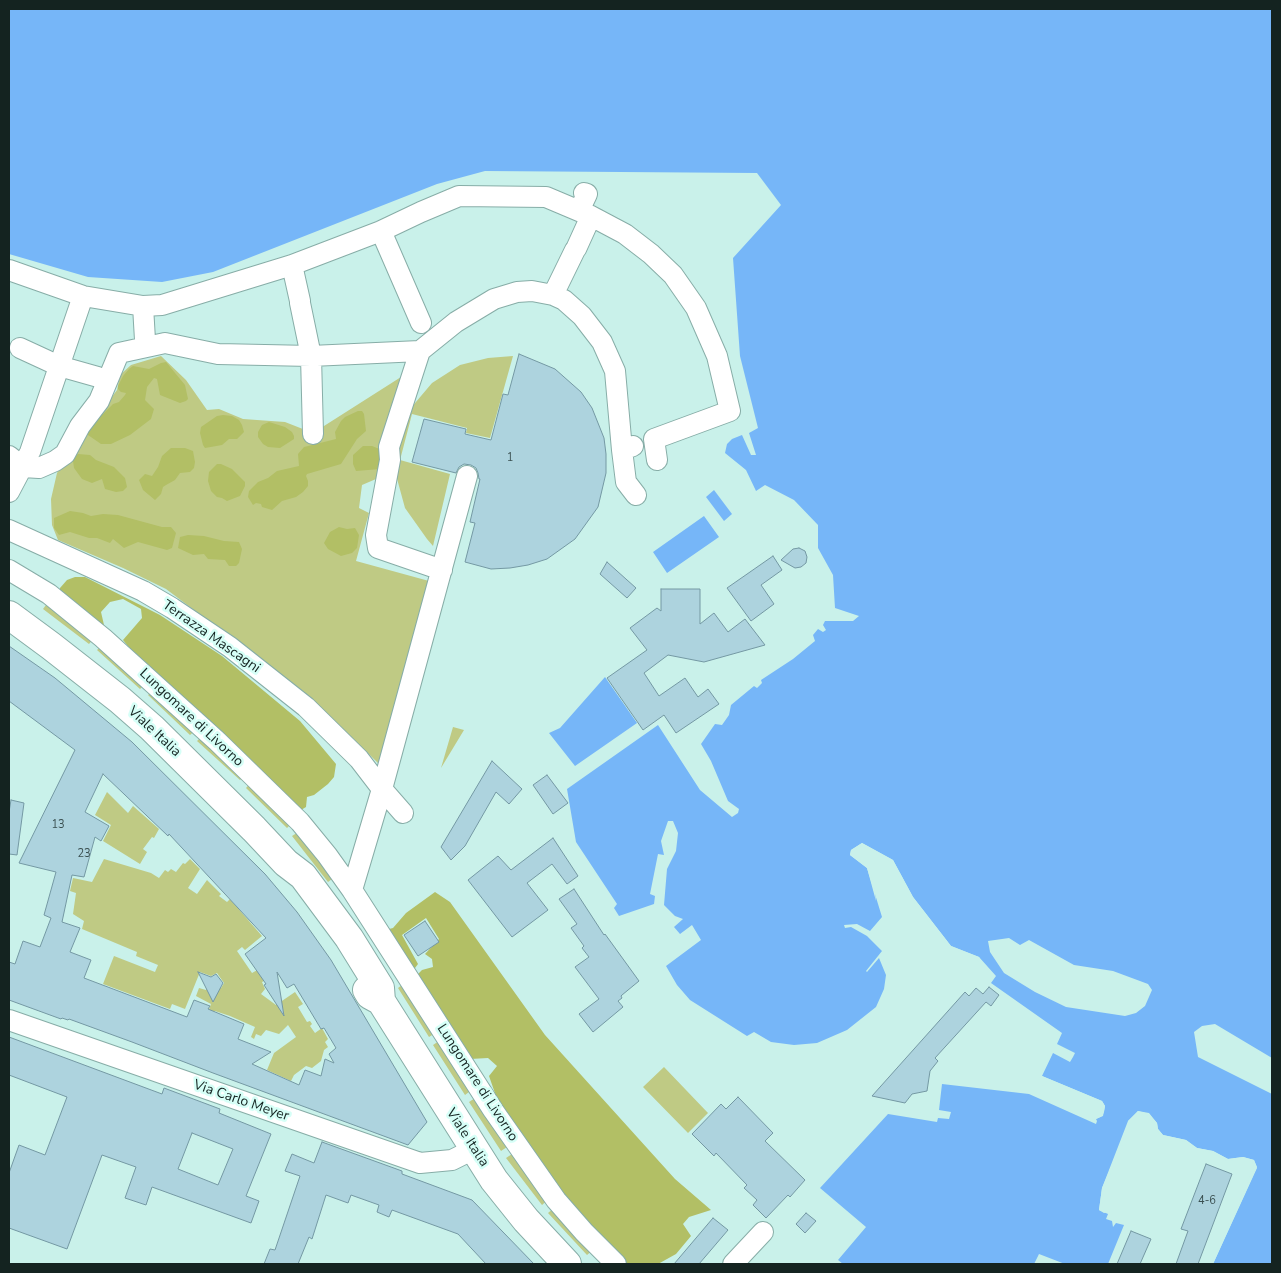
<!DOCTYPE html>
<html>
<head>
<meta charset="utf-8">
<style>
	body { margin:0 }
	#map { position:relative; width:1281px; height:1273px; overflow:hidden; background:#c9f1ea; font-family:"Nunito Sans",sans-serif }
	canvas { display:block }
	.frame { position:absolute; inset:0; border:10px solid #142320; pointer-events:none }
</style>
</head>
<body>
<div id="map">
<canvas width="1281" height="1273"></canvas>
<div class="frame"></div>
</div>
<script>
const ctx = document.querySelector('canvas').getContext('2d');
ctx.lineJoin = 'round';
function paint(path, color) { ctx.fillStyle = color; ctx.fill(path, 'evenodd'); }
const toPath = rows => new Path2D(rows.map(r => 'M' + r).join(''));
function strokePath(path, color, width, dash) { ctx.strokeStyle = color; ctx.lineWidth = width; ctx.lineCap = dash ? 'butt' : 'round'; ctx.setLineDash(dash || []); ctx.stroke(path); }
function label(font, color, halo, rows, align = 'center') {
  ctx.font = font + ' "Nunito Sans",sans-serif'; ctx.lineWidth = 5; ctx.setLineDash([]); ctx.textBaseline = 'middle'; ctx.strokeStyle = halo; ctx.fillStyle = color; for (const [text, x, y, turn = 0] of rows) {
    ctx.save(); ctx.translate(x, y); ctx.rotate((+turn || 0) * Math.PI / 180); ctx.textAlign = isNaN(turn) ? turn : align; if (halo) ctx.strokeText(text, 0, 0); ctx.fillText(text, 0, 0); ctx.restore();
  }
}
paint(toPath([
	[161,356,186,380,207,410,219,409,243,419,285,422,313,433,401,377,376,479,362,485,359,508,369,513,356,561,429,581,380,765,334,720,282,676,166,589,123,568,58,540,52,525,51,499,57,473,96,415,103,409,117,390,120,375,131,365],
	[513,356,490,438,466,433,467,428,412,414,400,460,450,474,433,546,427,539,405,508,396,475,397,441,410,409,432,383,460,365,488,358],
	[49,601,95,637,89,644,43,609],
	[103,644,147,682,140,689,97,650],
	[154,689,197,729,190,735,148,695],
	[453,727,464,730,441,768],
	[204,734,246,774,240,780,197,741],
	[252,781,293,822,287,828,246,788],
	[107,792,128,813,133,806,159,829,154,838,152,837,143,849,147,852,140,864,103,841,111,825,95,815],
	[300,831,336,876,328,882,292,836],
	[104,859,151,873,159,878,165,870,168,872,171,869,176,872,183,863,185,864,190,859,200,869,188,888,197,894,207,880,221,894,219,896,227,902,230,899,262,936,245,950,242,947,237,951,252,973,261,968,268,979,262,982,265,989,261,994,276,1005,295,992,303,1004,298,1007,307,1022,310,1021,312,1024,310,1026,315,1033,322,1028,328,1039,325,1042,328,1047,324,1050,321,1061,312,1068,306,1066,294,1075,291,1081,267,1070,274,1053,296,1037,288,1025,279,1034,266,1030,261,1036,256,1034,254,1039,251,1037,255,1027,230,1016,215,1011,211,1022,205,1020,211,1004,196,996,199,988,206,990,210,978,221,988,224,983,217,973,211,976,200,972,185,1009,172,1004,170,1009,103,984,114,956,155,972,158,965,136,956,137,952,82,929,84,921,73,914,76,893,70,891,73,878,92,882],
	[406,982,437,1032,429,1037,398,988],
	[442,1039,473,1089,465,1095,433,1045],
	[664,1067,708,1113,688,1133,643,1087],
	[478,1096,510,1145,501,1151,469,1102],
	[515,1152,550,1198,542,1205,506,1158],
	[555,1207,594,1249,587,1255,548,1213]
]), '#bfca84');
paint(toPath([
	[166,362,185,385,188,399,186,401,180,403,160,395,157,379,154,378,147,387,145,400,154,409,151,419,130,435,111,444,101,444,88,435,88,429,98,415,103,414,113,404,119,402,125,395,126,393,121,392,118,389,118,386,123,376,129,369,133,366,149,369,161,363],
	[358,411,362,411,364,414,366,431,357,439,341,464,307,474,306,476,308,481,308,486,303,492,296,497,282,501,272,510,262,507,261,504,256,503,253,505,248,497,249,491,258,482,268,478,277,471,299,466,298,454,304,447,336,439,335,432,341,421,345,417],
	[223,415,232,416,239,420,242,425,244,432,237,439,229,439,222,445,205,448,203,445,200,433,201,427,217,416],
	[269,422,285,427,292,432,294,436,294,439,280,448,268,447,263,444,258,437,258,432,262,425],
	[363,446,372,446,382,450,380,469,356,471,353,464,353,455],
	[171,448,185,448,193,451,195,462,194,468,190,472,180,473,175,480,166,485,163,487,161,494,155,500,143,490,139,480,145,474,152,476,158,467,162,456],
	[78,454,90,455,96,460,114,467,125,478,127,487,123,491,116,492,105,489,102,479,92,483,82,479,74,468,73,461,75,456],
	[217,464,221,464,232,469,245,482,245,486,240,496,227,501,222,498,217,497,211,491,208,481,209,472],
	[70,511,83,513,91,516,103,514,118,515,162,527,171,527,176,533,172,548,167,550,138,542,124,548,113,539,110,543,97,538,89,538,70,532,59,535,54,528,54,518],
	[339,527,347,529,355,528,359,535,357,548,352,553,341,556,328,549,324,543,330,532],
	[188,535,204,536,224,541,239,542,242,549,239,563,236,566,229,566,225,560,208,559,204,554,193,555,178,548,180,537],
	[75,577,85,577,160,615,222,656,300,721,336,764,334,777,328,784,314,795,307,797,306,807,301,810,155,679,123,640,142,618,141,609,123,599,110,602,101,612,104,625,103,626,60,593,60,588,67,580],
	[435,892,450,902,545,1035,675,1179,711,1210,689,1217,683,1224,691,1236,676,1254,658,1264,626,1264,603,1238,575,1214,503,1116,489,1076,497,1066,488,1058,470,1059,415,977,422,970,433,967,432,959,425,954,439,939,426,918,402,935,418,964,412,972,385,930,393,928,406,913]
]), '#b2bf65');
paint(toPath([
	[9,9,1272,9,1272,1264,1213,1264,1257,1168,1254,1160,1243,1157,1228,1159,1213,1151,1197,1148,1186,1140,1163,1135,1158,1129,1157,1123,1149,1114,1138,1111,1128,1121,1102,1188,1099,1210,1108,1214,1106,1219,1112,1221,1113,1227,1116,1223,1124,1225,1108,1264,1065,1264,1039,1254,1034,1264,843,1264,838,1260,866,1227,820,1188,888,1114,937,1122,938,1118,949,1119,951,1112,939,1110,942,1084,1029,1094,1096,1124,1097,1121,1096,1119,1102,1116,1104,1112,1105,1106,1102,1101,1042,1076,1053,1053,1070,1062,1073,1057,1075,1053,1057,1044,1062,1033,991,983,996,976,979,957,951,946,913,897,893,860,862,843,851,850,850,855,867,868,882,917,870,931,857,924,844,925,845,928,851,927,867,936,882,951,866,971,867,972,879,958,886,975,884,989,876,1007,847,1030,817,1043,794,1045,771,1042,754,1032,747,1036,690,1000,677,985,666,966,701,940,692,925,680,934,674,927,683,919,675,916,664,905,667,869,676,851,678,833,673,821,668,821,661,841,664,855,658,854,650,894,655,896,654,904,619,916,614,908,617,904,576,842,567,789,658,725,700,790,732,817,738,813,739,809,728,801,711,761,701,744,715,724,722,725,729,715,731,705,754,686,757,688,762,683,761,680,793,659,815,641,813,635,818,629,823,632,826,630,823,625,825,621,853,621,859,616,835,608,833,575,818,548,818,525,794,500,765,485,756,491,746,470,725,453,727,444,732,439,742,435,751,455,756,455,749,433,758,428,740,356,733,258,781,205,757,173,485,171,437,184,213,272,162,282,88,277,9,254],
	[714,490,732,514,724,521,706,497],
	[704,516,719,537,667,573,653,552],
	[605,677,637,723,575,766,549,733,560,728]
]), '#76b6f8');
paint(toPath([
	[862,843,893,860,913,897,951,946,979,957,982,962,980,963,977,959,949,948,911,898,891,862,862,846,853,851,853,854,869,867,875,889,876,901,867,868,850,855,851,850],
	[1009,938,1020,945,1029,940,1074,965,1113,971,1148,984,1152,990,1145,1006,1136,1013,1125,1016,1066,1007,1035,992,1004,973,990,952,988,941],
	[1215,1024,1272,1058,1272,1094,1198,1057,1194,1032,1202,1026],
	[1042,1076,1102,1101,1105,1106,1103,1116,1096,1119,1094,1118,1100,1114,1103,1106,1100,1103,1041,1079],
	[1138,1111,1149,1113,1157,1123,1158,1129,1163,1135,1186,1140,1197,1148,1213,1151,1228,1159,1243,1157,1254,1160,1257,1167,1213,1264,1211,1264,1254,1167,1252,1162,1243,1159,1227,1161,1212,1153,1196,1150,1185,1142,1162,1137,1156,1130,1155,1124,1147,1116,1139,1114,1131,1122,1128,1121],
	[1124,1136,1126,1136,1104,1189,1102,1208,1108,1212,1104,1213,1099,1210,1102,1188]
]), '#c9f1ea');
const building = toPath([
	[519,354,555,369,581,392,592,408,604,438,606,454,606,473,598,507,575,539,547,559,528,565,510,568,491,569,465,562,475,523,470,522,480,479,479,479,478,473,476,468,471,465,464,464,459,467,456,473,412,462,424,419,466,429,465,434,491,440,503,394,508,395,519,354],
	[799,548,805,551,807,557,806,563,801,567,795,568,781,560,793,549,799,548],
	[773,556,782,570,761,585,774,604,751,621,727,588,773,556],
	[607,562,636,588,627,598,600,574,607,562],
	[661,589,700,589,700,624,714,613,728,632,745,619,765,645,704,662,668,655,644,673,659,696,685,678,698,697,708,689,719,704,676,733,664,715,643,730,607,678,647,650,630,628,657,608,661,611,661,589],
	[9,646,55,678,132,742,265,874,297,912,331,960,427,1122,408,1145,213,1073,132,1042,69,1019,68,1020,62,1018,61,1019,9,1000,9,962,15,964,23,941,40,947,51,918,44,915,56,872,19,863,75,750,9,701,9,646],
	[103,774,168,836,169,834,266,938,245,954,266,984,264,985,284,1016,277,972,287,988,294,984,321,1029,324,1028,336,1048,329,1054,334,1063,325,1059,321,1076,305,1070,299,1085,252,1064,271,1052,238,1039,244,1024,208,1009,210,1006,194,1000,187,1017,84,978,91,960,70,952,80,928,62,922,72,875,84,877,95,837,101,841,109,826,85,812,103,774],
	[492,761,522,789,509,804,496,792,465,846,451,860,441,847,492,761],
	[547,775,568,803,553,814,533,785,547,775],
	[11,800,24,803,17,855,9,854,9,812,11,800],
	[553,838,578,876,567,884,552,864,527,883,548,910,512,937,468,880,498,856,511,870,553,838],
	[574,889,604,935,605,934,639,981,622,995,621,996,622,998,618,1001,623,1007,593,1032,579,1014,599,999,575,967,589,957,582,948,584,946,571,928,577,924,559,899,574,889],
	[425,921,439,942,418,956,404,935,425,921],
	[198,972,211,977,216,974,223,983,213,1002,198,972],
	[989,987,999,995,991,1006,986,1002,935,1058,938,1061,930,1071,927,1091,912,1094,905,1103,872,1096,965,992,969,996,976,988,983,994,989,987],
	[9,1037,162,1094,164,1088,220,1109,219,1113,271,1134,246,1196,259,1201,251,1223,152,1187,146,1205,125,1198,136,1167,102,1155,67,1249,9,1228,9,1173,19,1145,45,1155,67,1097,9,1075,9,1037],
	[192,1133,233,1149,218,1185,178,1169,192,1133],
	[738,1097,773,1133,765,1141,805,1180,790,1197,788,1195,766,1218,753,1205,757,1200,744,1188,747,1185,716,1153,714,1156,692,1134,721,1104,726,1109,738,1097],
	[322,1142,402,1171,402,1174,472,1200,534,1264,486,1264,458,1234,392,1210,389,1217,377,1212,379,1205,351,1195,348,1203,326,1195,312,1239,309,1237,298,1264,264,1264,270,1249,275,1250,300,1176,285,1171,292,1154,314,1163,322,1142],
	[1206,1164,1232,1174,1198,1264,1176,1264,1188,1231,1181,1229,1206,1164],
	[806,1213,816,1221,805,1233,796,1224,806,1213],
	[713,1218,728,1230,699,1264,674,1264,713,1218],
	[1131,1231,1151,1239,1140,1264,1117,1264,1131,1231]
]);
paint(building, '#add3de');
strokePath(building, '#7498a3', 1);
const street = toPath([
	[579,211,587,194,584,193],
	[381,231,421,323],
	[576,249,591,216],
	[292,265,300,301],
	[9,270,83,296,143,306,162,305,292,265,381,231,421,212,459,196,546,197,591,216,625,234,651,254,673,275,696,308,717,356,730,411,654,439,657,460],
	[553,295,575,250],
	[300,303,311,356,313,434],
	[143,306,145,340],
	[20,348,59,366,98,377],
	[420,351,389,447,390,460,376,535,378,548,442,570],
	[622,450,626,482,636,495],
	[30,452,83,296],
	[9,456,23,467,39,468,55,461,65,454,80,426,99,401,119,353,165,343,218,354,311,356,420,351,456,322,494,299,517,292,532,291,553,295,564,300,582,316,602,342,615,371,622,450,633,446],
	[9,492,29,454],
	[9,530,143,591,172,608,230,647,306,707,359,759,382,789,403,813],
	[9,570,49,594,103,638,217,741,300,822,327,855,352,890,493,1110,556,1200,584,1232,616,1264],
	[352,890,382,789,467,476],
	[9,1020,420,1163,452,1160,474,1149],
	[733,1264,763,1232]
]);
const secondary = toPath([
	[9,615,51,646,120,700,152,728,254,829,286,863,303,876,349,938,380,988,381,1001],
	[367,990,370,995,381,1001,494,1180,526,1220,567,1264]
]);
strokePath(street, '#87ada7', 22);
strokePath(secondary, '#87ada7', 30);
strokePath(street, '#fff', 20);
strokePath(secondary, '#fff', 28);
label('11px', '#3a4f50', null, [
	["1",510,458],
	["13",58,825],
	["23",84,854],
	["4-6",1207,1201]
]);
label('14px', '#142320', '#d6fff7', [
	["Terrazza Mascagni",211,637,35],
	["Lungomare di Livorno",191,718,43],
	["Viale Italia",154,732,43],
	["Lungomare di Livorno",477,1083,57],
	["Via Carlo Meyer",241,1101,19],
	["Viale Italia",467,1138,57]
]);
</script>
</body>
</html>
